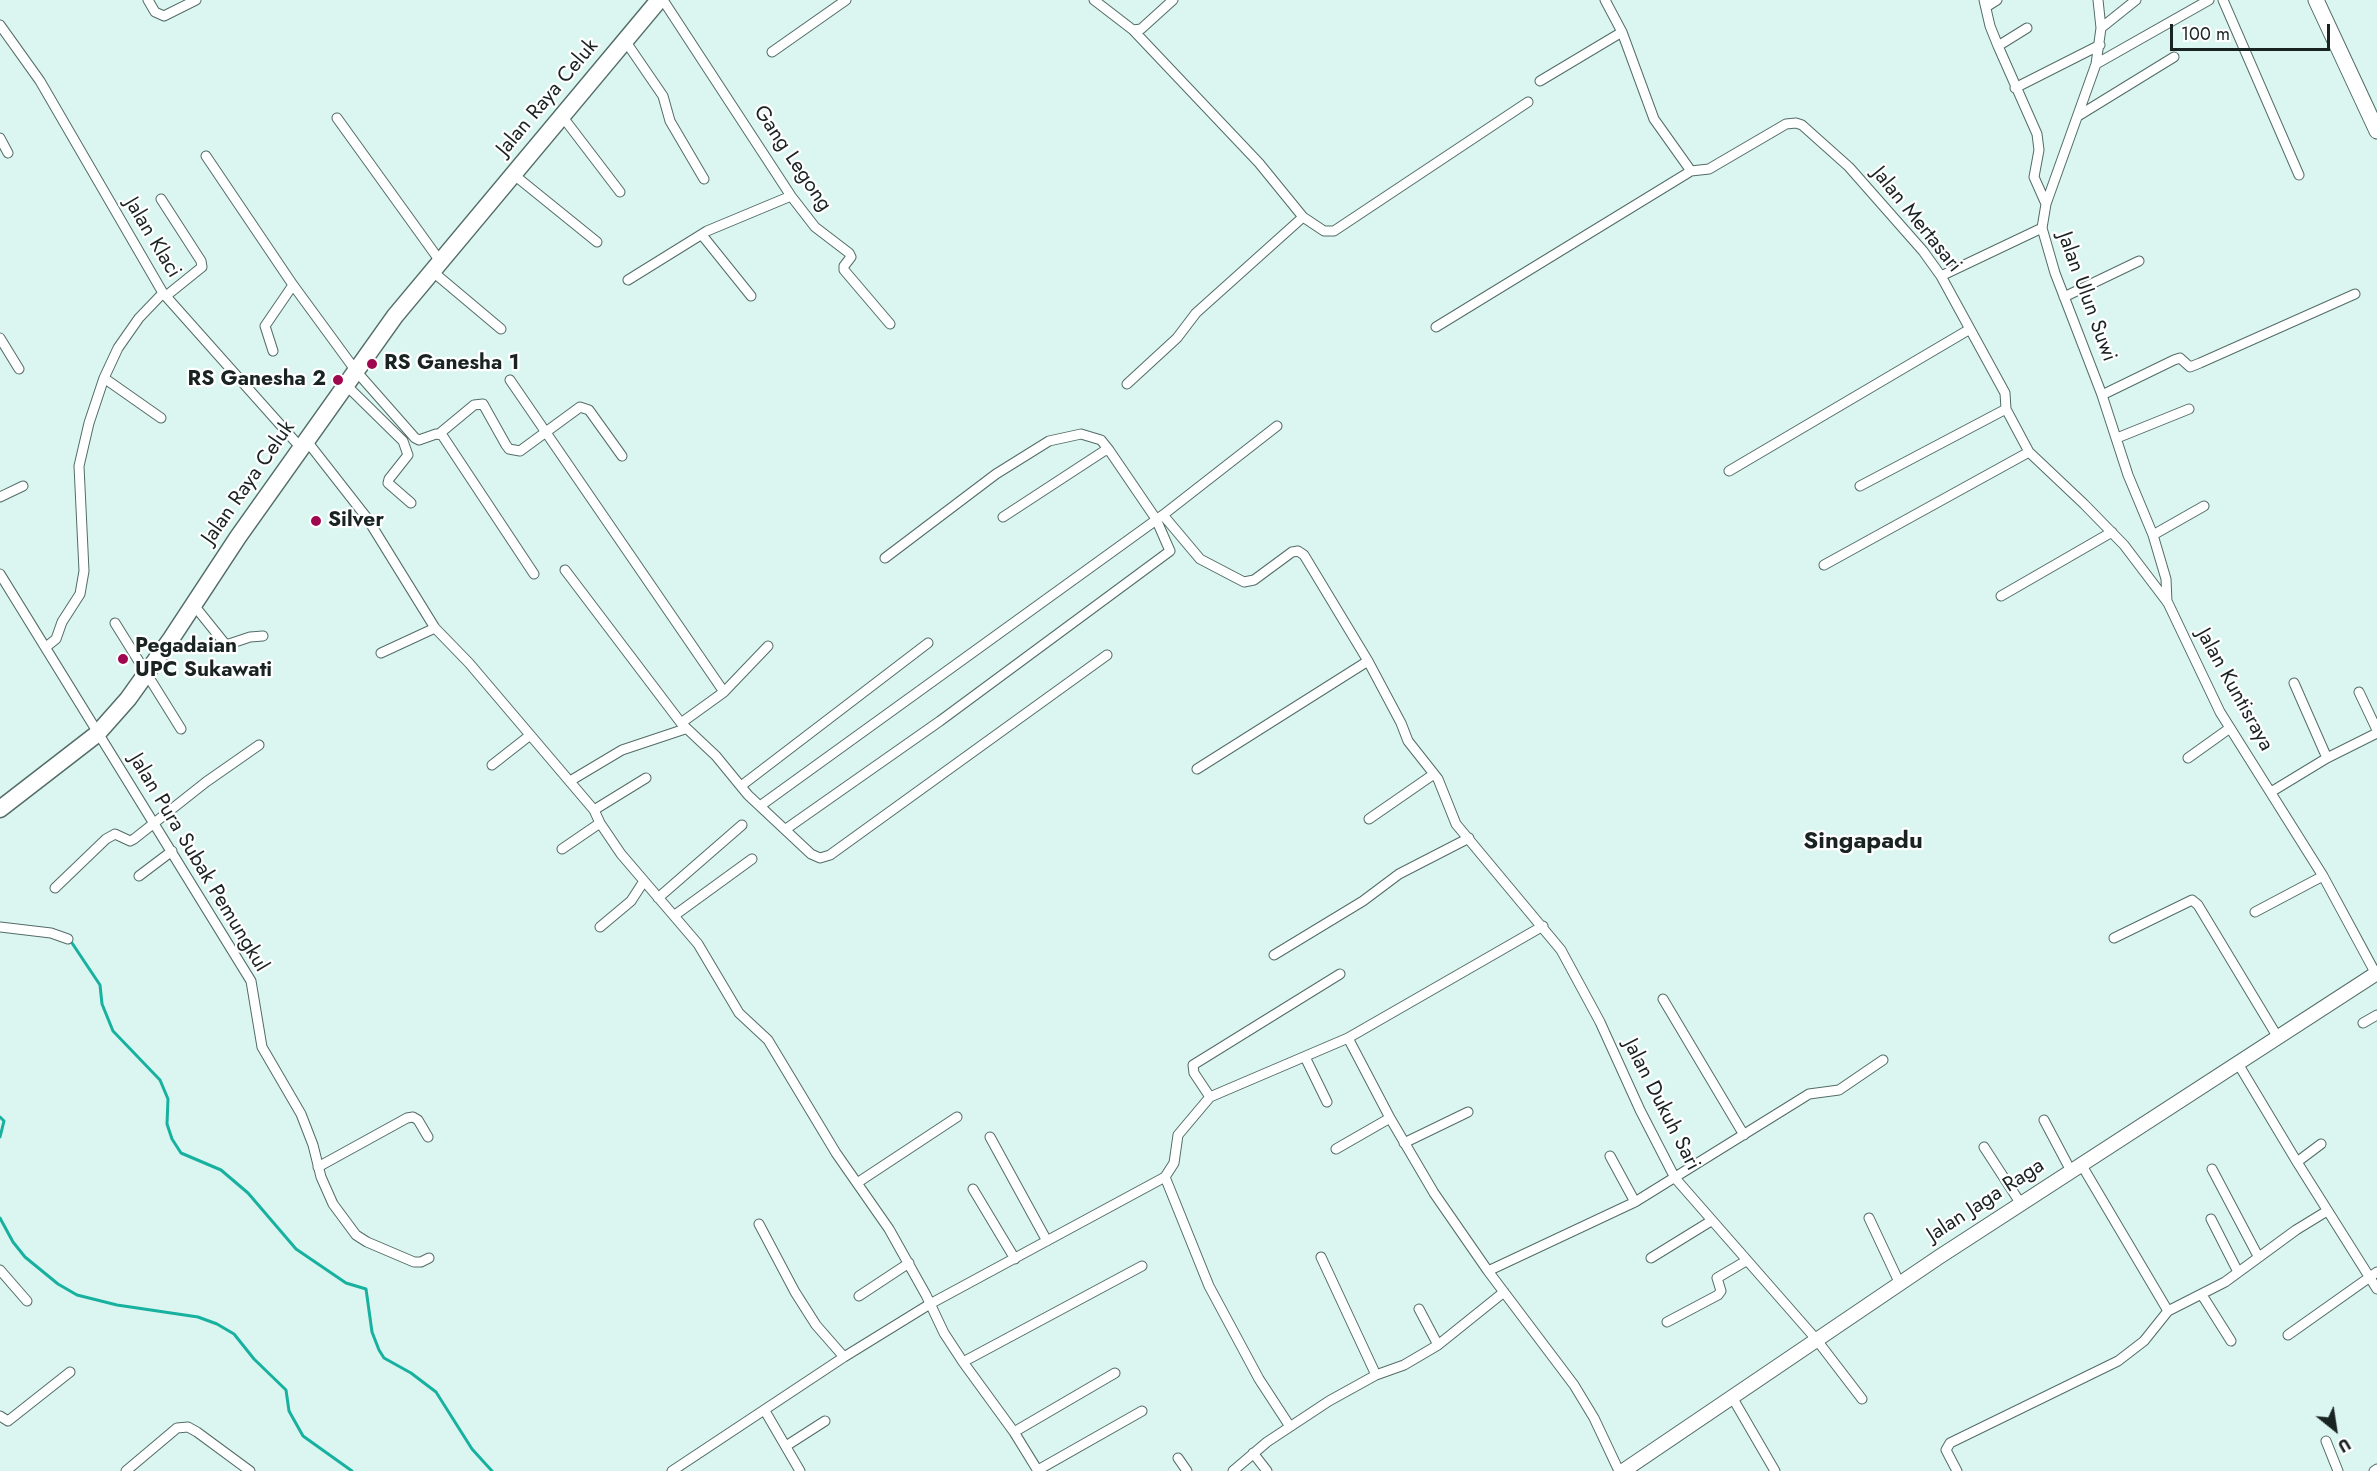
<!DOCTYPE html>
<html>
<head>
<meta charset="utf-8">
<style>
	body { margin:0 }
	#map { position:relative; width:2377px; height:1471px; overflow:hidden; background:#dbf6f0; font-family:Jost,sans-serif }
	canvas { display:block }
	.north { position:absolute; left:2305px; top:1399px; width:60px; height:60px; -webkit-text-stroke:4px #fff; paint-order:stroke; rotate:150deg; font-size:16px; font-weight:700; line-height:24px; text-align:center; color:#192321 }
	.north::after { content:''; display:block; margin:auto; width:21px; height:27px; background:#192321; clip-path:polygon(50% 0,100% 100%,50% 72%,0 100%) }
	.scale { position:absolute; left:2170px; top:24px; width:160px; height:27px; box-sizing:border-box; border:3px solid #192321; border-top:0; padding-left:8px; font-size:18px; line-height:21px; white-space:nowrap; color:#192321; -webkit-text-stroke:4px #fff; paint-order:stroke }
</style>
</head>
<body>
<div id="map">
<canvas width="2377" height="1471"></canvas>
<div class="north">U</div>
<div class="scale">100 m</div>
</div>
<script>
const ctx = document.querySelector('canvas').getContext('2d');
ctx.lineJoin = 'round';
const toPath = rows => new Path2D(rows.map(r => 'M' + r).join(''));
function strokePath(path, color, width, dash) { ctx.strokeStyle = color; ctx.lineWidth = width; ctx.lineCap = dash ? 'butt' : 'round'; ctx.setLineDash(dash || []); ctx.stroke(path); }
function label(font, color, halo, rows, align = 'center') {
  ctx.font = font + ' Jost,sans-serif'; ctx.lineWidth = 4.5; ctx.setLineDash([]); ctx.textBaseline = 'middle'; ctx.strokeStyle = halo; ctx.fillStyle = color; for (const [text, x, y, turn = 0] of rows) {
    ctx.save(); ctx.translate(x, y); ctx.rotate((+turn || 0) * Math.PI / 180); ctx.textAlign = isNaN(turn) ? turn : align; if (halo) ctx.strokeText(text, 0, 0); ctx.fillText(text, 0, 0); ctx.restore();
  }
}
strokePath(toPath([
	[70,940,100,985,102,1004,113,1031,160,1080,168,1099,167,1124,172,1139,181,1153,221,1170,248,1193,296,1249,346,1283,366,1289,372,1332,379,1350,384,1358,411,1373,436,1392,472,1449,492,1471],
	[0,1117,4,1121,0,1137],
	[0,1218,13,1242,25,1257,58,1284,77,1295,117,1305,198,1317,217,1324,234,1334,254,1359,286,1390,289,1411,303,1436,352,1471]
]), '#18b19f', 3);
const street = toPath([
	[148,0,155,12,164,16,196,0],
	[663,0,791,196,815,227,849,253,851,257,844,266,844,270,890,324],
	[1094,0,1133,30,1259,163,1303,217,1324,231,1334,231,1528,102],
	[1605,0,1622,32,1654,119,1691,171],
	[1984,0,1990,26,1998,46,2037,134,2039,150,2034,177,2046,204],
	[2098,0,2101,28,2096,64,2046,204,2042,228,2055,273,2102,395,2128,475,2153,535,2166,579,2167,602],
	[2223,0,2299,175],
	[1986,7,1997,0],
	[0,25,40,81,163,293,301,448],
	[2101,28,2136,0],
	[1133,30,1141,29,1173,0],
	[626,42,663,96,670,121,704,179],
	[1998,46,2027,28],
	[772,52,846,0],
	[2096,64,2209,0],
	[1540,81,1622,32],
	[2015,88,2100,45],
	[562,116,620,192],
	[2078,116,2174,57],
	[337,118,440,261],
	[0,138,8,153],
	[206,156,293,285,356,371,415,438,419,440,436,434,442,435,534,574],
	[1691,171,1709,169,1786,124,1796,123,1802,125,1849,167,1923,251,1941,276,2005,393,2006,409,2029,452,2084,504,2124,545,2168,603,2220,712,2323,876,2376,974],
	[513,174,597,242],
	[161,199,201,261,202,267,166,296],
	[702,235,751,296],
	[432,271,501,329],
	[1941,276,2042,228],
	[628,280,707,231,791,196],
	[2064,297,2139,261],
	[1436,327,1691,171],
	[0,338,19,369],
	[273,351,265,326,293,285],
	[104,378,161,418],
	[510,380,724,692],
	[1127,384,1177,338,1196,313,1303,217],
	[346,385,403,441,408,455,389,479,388,483,411,503],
	[2102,395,2174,360,2180,358,2190,367,2200,363,2355,294],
	[439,434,474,405,483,404,506,445,509,449,520,451,580,407,589,410,622,456],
	[2117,438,2189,409],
	[306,440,367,518,435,628,469,663,594,810,600,823,621,854,698,944,739,1013,768,1040,836,1153,889,1229,926,1295,944,1333,963,1362,1014,1432,1038,1471],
	[1729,471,1970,329],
	[1860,486,2006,409],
	[0,497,23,486],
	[1163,515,1200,559,1244,582,1254,580,1292,552,1298,551,1304,555,1368,661,1401,723,1408,741,1438,779,1456,824,1561,950,1600,1022,1640,1110,1675,1178,1816,1339,1862,1399],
	[2153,535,2204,506],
	[885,558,996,474,1049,441,1081,434,1101,440,1109,450],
	[1824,565,2029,452],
	[565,570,681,723],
	[0,574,251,981,262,1047,301,1114,313,1145,321,1177,333,1204,356,1235,367,1242,414,1262,421,1262,429,1258],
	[2001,596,2112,532],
	[193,604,226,645,250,637,263,636],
	[115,623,181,729],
	[768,646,724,692,681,723,716,756,748,795,811,854,820,858,830,855,1107,655],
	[46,647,56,639,62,622,80,594,84,571,79,466,89,423,104,378,118,348,139,318,163,293],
	[381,653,435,628],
	[2294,683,2327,758],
	[2359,692,2377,730],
	[2188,758,2230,728],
	[492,765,529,736],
	[1197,769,1368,661],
	[570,781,622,750,685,729],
	[741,786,928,643],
	[2271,792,2327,758,2377,733],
	[760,806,1163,515,1277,426],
	[594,810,646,778],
	[1369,819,1434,774],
	[786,829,940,721,1170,551,1156,519,1109,450,1104,451,1003,517],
	[562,849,600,823],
	[139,876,172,851],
	[55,888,106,839,115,834,130,841,134,839,206,782,259,745],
	[658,898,742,825],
	[2255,912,2323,876],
	[675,915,752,859],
	[0,927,51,933,68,939],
	[600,927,631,901,644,881],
	[2114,938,2192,900,2198,905,2277,1036],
	[1274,955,1363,901,1399,874,1469,838],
	[1663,999,1744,1135],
	[2363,1023,2377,1015],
	[1348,1038,1390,1118,1434,1193,1488,1271,1574,1385,1594,1418,1619,1471],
	[1305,1057,1327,1102],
	[2237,1062,2297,1162,2377,1289],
	[1210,1097,1194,1073,1193,1065,1340,974],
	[2044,1120,2071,1171],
	[990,1137,1047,1241],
	[1404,1143,1468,1112],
	[1984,1147,2021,1204],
	[1336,1149,1390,1118],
	[1610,1156,1635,1202],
	[2297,1162,2321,1144],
	[2081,1164,2168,1311],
	[318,1167,407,1118,413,1117,418,1120,428,1137],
	[2212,1169,2258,1256],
	[1165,1177,1209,1286,1259,1379,1289,1425],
	[857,1183,957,1117],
	[973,1189,1015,1259],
	[1869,1218,1900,1284],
	[2211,1219,2238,1272],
	[759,1224,795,1292,816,1325,844,1357],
	[1321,1257,1376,1375],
	[1651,1258,1711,1221],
	[0,1270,27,1301],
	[1488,1271,1635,1202,1809,1094,1839,1090,1883,1060],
	[2202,1295,2231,1341],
	[859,1296,909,1263],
	[1419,1309,1438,1345],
	[1667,1322,1718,1295,1721,1291,1717,1278,1746,1261],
	[2288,1335,2377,1272],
	[963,1362,1142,1266],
	[1732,1397,1775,1471],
	[765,1411,800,1471],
	[0,1416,8,1421,70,1372],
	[1014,1432,1115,1373],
	[2326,1441,2338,1471],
	[786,1446,825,1421],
	[1253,1453,1267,1471],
	[1178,1458,1187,1471],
	[1038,1470,1142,1411],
	[126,1471,177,1428,188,1427,197,1432,250,1471],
	[672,1471,844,1357,930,1304,1165,1177,1174,1163,1178,1135,1210,1097,1348,1038,1543,926],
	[1233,1471,1267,1442,1329,1401,1376,1375,1404,1365,1438,1345,1504,1292],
	[1957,1471,1946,1450,1950,1443,2118,1361,2144,1341,2168,1311,2225,1282,2296,1230,2327,1211],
	[2374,1471,2377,1469]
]);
const secondary = toPath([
	[1623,1471,1939,1257,2377,973]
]);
const primary = toPath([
	[2316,0,2377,131]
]);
const highway = toPath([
	[0,809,97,734,128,699,171,639,238,537,395,316,659,0]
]);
strokePath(street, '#536c67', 11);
strokePath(secondary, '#536c67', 16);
strokePath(primary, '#536c67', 17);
strokePath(highway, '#536c67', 19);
strokePath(street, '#fff', 9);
strokePath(secondary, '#fff', 14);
strokePath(primary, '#fff', 15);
strokePath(highway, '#fff', 16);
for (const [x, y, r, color] of [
	[372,364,6,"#9f084f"],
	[338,380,6,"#9f084f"],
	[316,521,6,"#9f084f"],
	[123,659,6,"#9f084f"]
]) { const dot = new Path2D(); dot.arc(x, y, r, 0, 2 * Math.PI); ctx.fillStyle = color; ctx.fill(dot); strokePath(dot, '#fff', 2); }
label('21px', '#192321', '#fff', [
	["Jalan Raya Celuk",548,98,-50],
	["Gang Legong",792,159,56],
	["Jalan Mertasari",1916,220,51],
	["Jalan Klaci",152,238,59],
	["Jalan Ulun Suwi",2086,297,70],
	["Jalan Raya Celuk",249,483,-55],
	["Jalan Kuntisraya",2234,690,61],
	["Jalan Pura Subak Pemungkul",198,863,59],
	["Jalan Dukuh Sari",1661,1105,63],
	["Jalan Jaga Raga",1986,1201,-33]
]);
label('bold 21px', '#192321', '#fff', [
	["RS Ganesha 1",384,364],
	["RS Ganesha 2",326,380,"right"],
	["Silver",328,521],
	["Pegadaian",135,647],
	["UPC Sukawati",135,671]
], 'left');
label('bold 24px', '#192321', '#fff', [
	["Singapadu",1863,842]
]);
</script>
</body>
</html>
